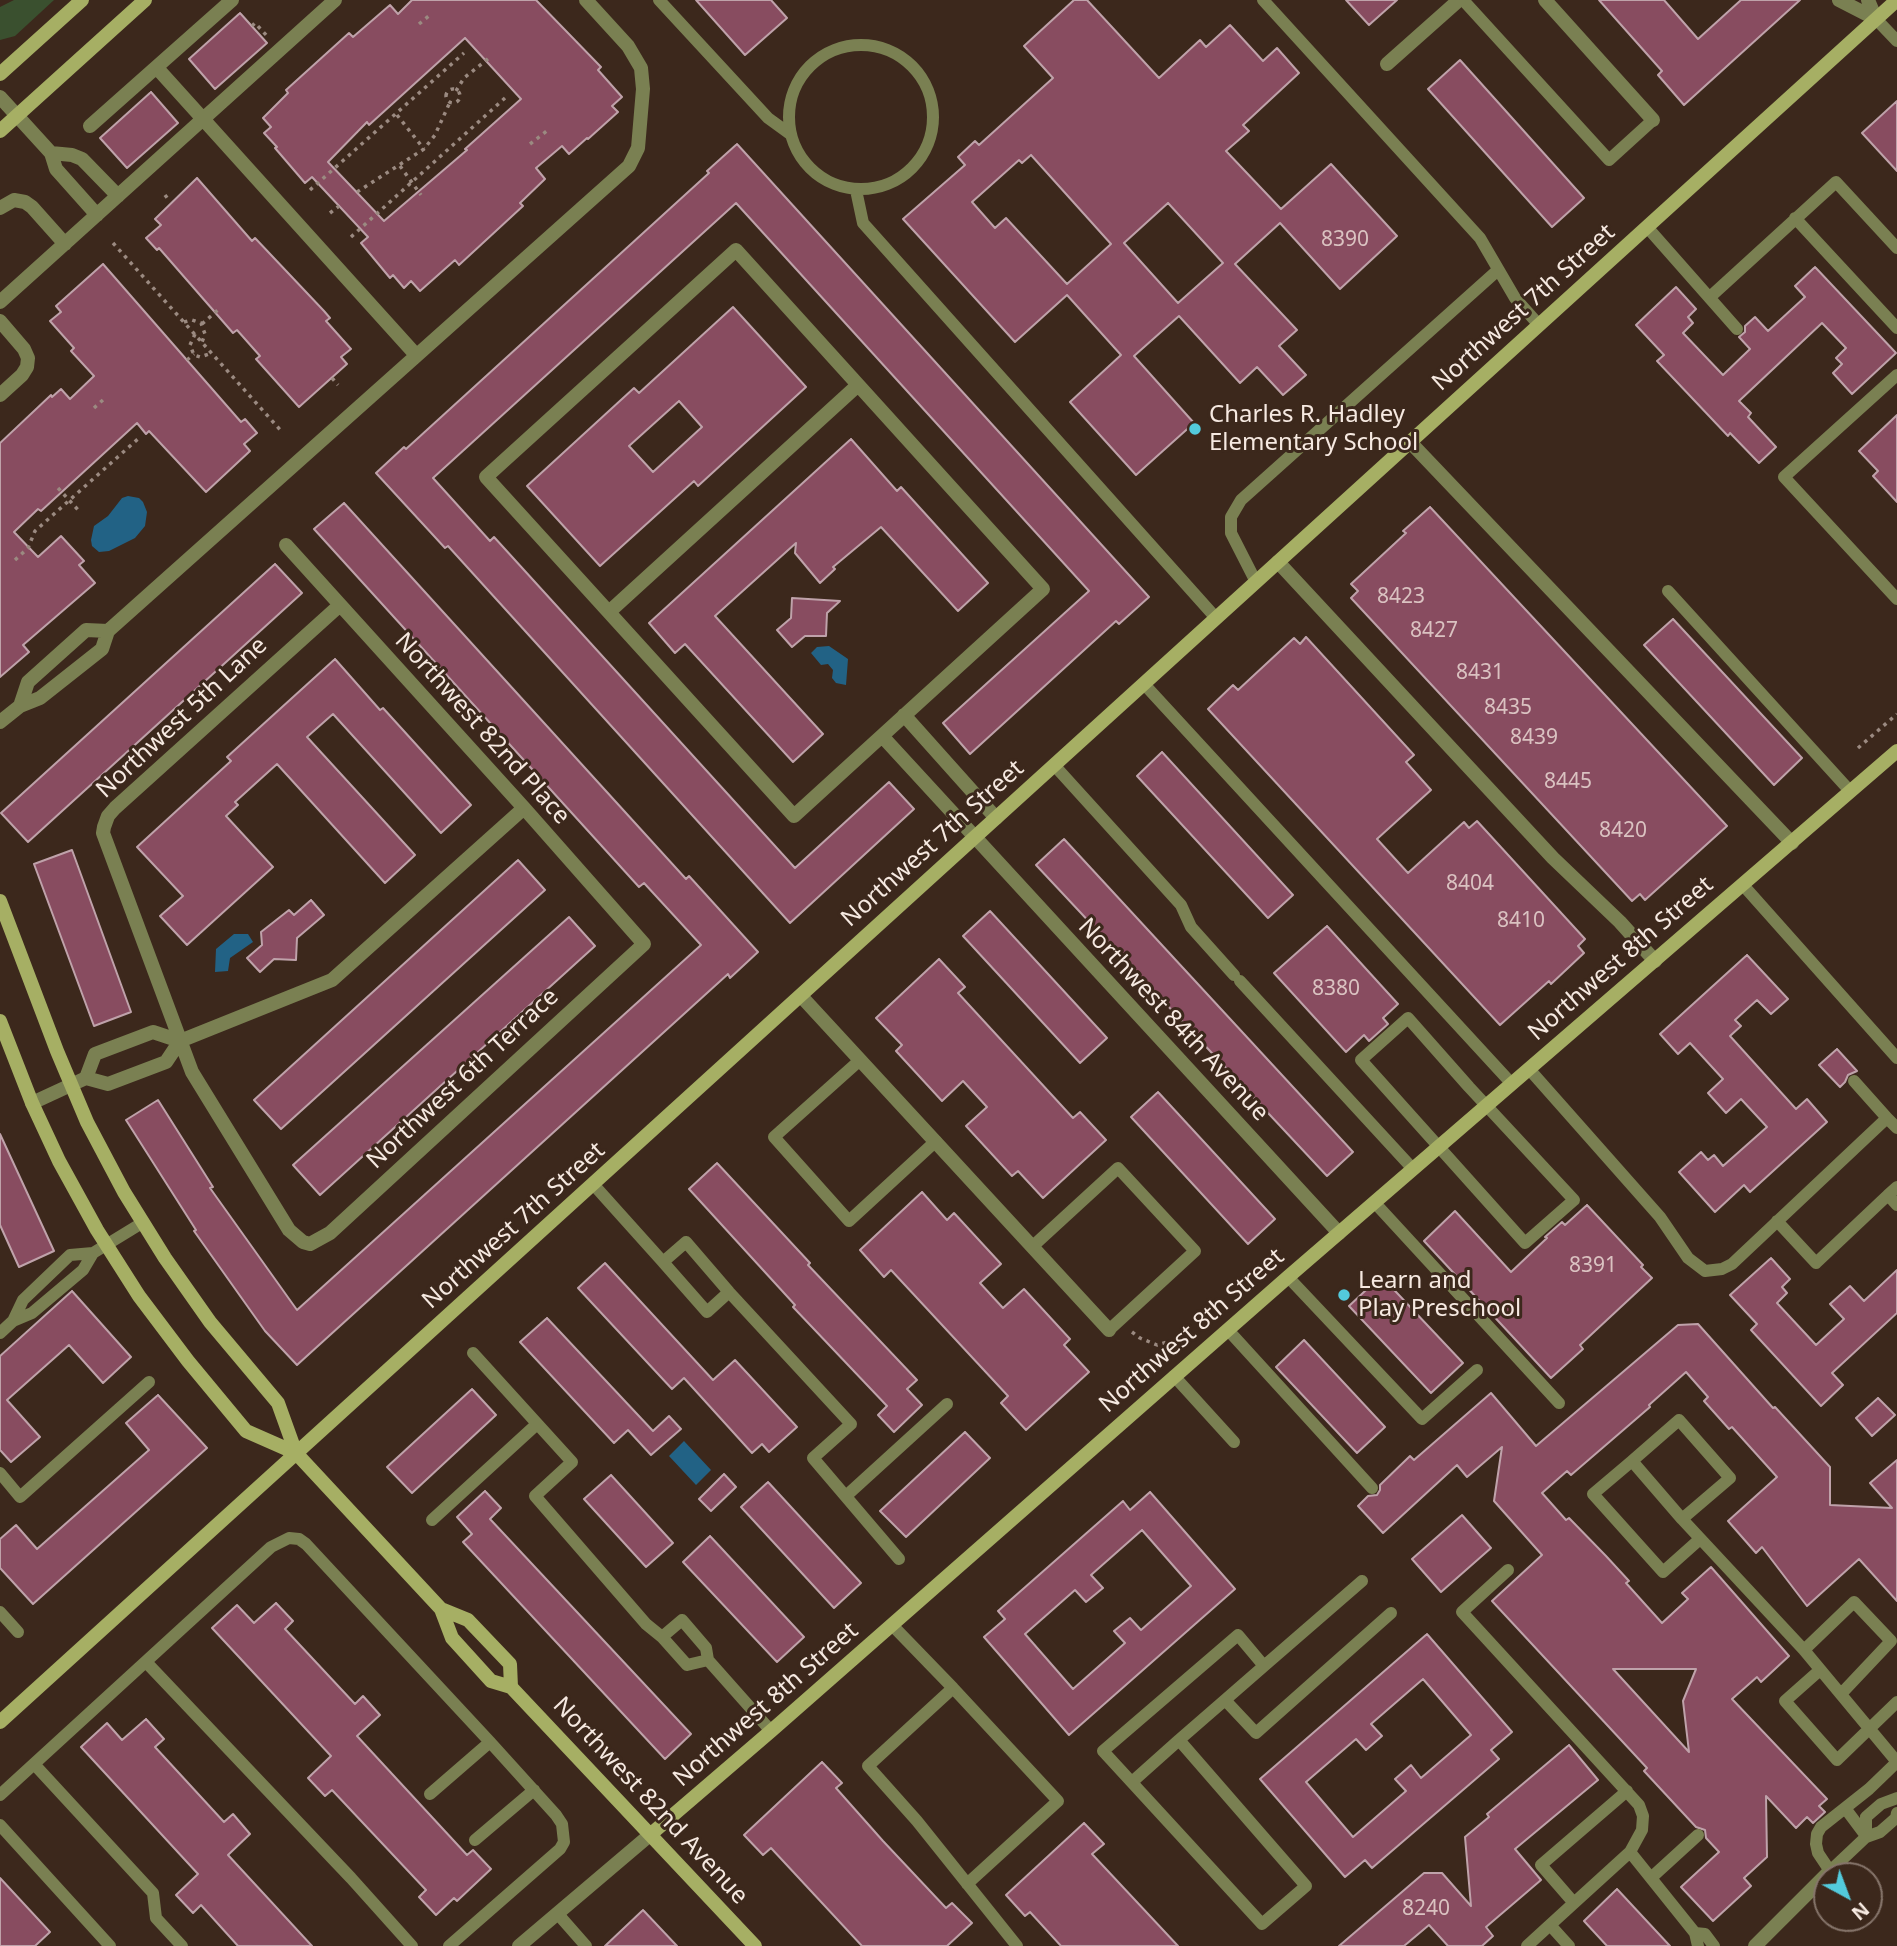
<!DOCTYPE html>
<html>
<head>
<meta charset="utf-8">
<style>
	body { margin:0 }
	#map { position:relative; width:1897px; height:1946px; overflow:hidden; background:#3c281c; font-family:"Noto Sans",sans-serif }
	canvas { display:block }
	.north { position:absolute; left:1813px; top:1862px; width:70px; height:70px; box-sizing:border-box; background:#3c281c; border:2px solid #86756b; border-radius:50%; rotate:139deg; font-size:19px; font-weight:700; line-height:28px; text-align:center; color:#f6e9e1 }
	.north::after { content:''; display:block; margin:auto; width:24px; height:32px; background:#53cadc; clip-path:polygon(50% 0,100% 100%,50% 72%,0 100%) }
</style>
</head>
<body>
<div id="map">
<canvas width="1897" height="1946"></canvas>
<div class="north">N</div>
</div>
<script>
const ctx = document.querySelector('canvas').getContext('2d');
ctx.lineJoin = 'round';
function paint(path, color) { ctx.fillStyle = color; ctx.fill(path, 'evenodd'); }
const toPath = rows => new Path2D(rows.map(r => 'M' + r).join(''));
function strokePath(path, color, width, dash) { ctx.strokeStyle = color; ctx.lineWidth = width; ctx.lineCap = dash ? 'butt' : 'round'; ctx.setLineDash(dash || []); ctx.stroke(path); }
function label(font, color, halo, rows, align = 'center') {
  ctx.font = font + ' "Noto Sans",sans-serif'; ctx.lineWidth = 6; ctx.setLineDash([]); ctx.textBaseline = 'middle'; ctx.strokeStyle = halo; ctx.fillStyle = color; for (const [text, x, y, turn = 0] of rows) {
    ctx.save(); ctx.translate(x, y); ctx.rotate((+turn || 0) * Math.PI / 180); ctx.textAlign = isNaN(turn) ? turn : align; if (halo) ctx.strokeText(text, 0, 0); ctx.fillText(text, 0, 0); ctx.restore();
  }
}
paint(toPath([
	[14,0,54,0,15,36,0,40,0,7]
]), '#3a502f');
paint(toPath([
	[128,496,139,498,143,502,147,512,145,526,135,538,109,551,99,552,92,546,91,540,94,526,108,516,122,498],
	[829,646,848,659,846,685,836,683,832,678,833,670,828,664,821,665,811,653,817,647],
	[234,934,248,934,253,942,230,958,228,971,215,972,216,949],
	[684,1441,711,1470,696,1485,669,1456]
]), '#226285');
const building = toPath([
	[412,0,536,0,601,67,598,70,622,97,612,106,618,112,588,139,587,138,569,154,562,146,536,168,545,179,520,203,523,206,459,265,455,260,420,291,411,281,404,288,393,275,390,278,361,243,368,237,312,177,305,183,275,148,277,147,264,133,271,127,263,118,288,93,286,90,349,33,353,37,390,5,398,14,412,0],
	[465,38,521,99,465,149,467,150,384,221,328,162,367,122,369,125,465,38],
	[696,0,771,0,787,18,745,55,696,0],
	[1074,0,1087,0,1159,78,1200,40,1206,47,1230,25,1263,61,1277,48,1299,73,1243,125,1249,131,1226,151,1281,209,1331,164,1397,236,1340,289,1280,223,1235,264,1297,330,1279,346,1306,375,1283,395,1257,367,1240,383,1179,316,1134,356,1194,423,1136,475,1070,402,1121,355,1067,295,1015,342,903,219,965,165,958,157,975,141,979,145,1053,78,1024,46,1074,0],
	[1031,155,1111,244,1067,284,1006,218,995,228,972,202,1019,160,1022,163,1031,155],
	[1168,203,1223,263,1178,303,1124,243,1168,203],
	[1346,0,1397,0,1369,25,1346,0],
	[1599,0,1664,0,1698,39,1741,0,1800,0,1684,105,1658,75,1662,71,1599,0],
	[240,13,267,43,215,89,189,59,240,13],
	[1460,60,1584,198,1552,227,1428,89,1460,60],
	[151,92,178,123,127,168,100,138,151,92],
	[1897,101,1897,171,1862,133,1897,101],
	[737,144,1149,597,1119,624,1116,621,970,754,943,723,1089,591,736,203,433,478,490,541,494,537,795,868,889,782,914,809,790,923,448,546,445,548,376,473,404,447,406,449,709,173,707,171,737,144],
	[197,178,252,241,255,238,324,311,330,318,326,321,351,349,341,357,347,364,299,407,256,359,260,356,237,330,233,333,159,248,157,250,146,238,161,225,155,219,197,178],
	[103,264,241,422,245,419,257,433,244,444,250,451,206,492,149,431,146,434,137,423,41,511,38,509,14,532,38,557,61,536,84,561,79,565,95,583,23,645,29,652,0,677,0,443,51,395,52,397,61,389,70,399,94,376,71,351,74,348,50,321,61,312,56,306,103,264],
	[1815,267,1896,353,1852,394,1833,373,1842,364,1836,358,1846,348,1822,323,1739,401,1751,413,1748,417,1776,447,1759,463,1730,433,1728,436,1657,361,1664,355,1636,325,1676,287,1696,309,1688,317,1693,323,1683,333,1723,375,1750,349,1739,337,1745,332,1745,326,1755,317,1768,331,1805,297,1795,286,1815,267],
	[733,307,806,387,698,486,694,481,600,566,527,486,634,388,639,393,733,307],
	[679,401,702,427,653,472,629,446,679,401],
	[1897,415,1897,502,1873,476,1878,471,1859,451,1897,415],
	[851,439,897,491,901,487,988,583,958,611,881,527,833,567,835,569,820,583,795,553,796,543,715,616,823,734,793,762,685,644,675,653,649,623,851,439],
	[344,503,686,879,689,876,758,952,730,978,728,974,297,1365,265,1331,194,1231,196,1230,126,1120,158,1100,213,1187,210,1188,297,1310,701,945,644,883,639,887,314,529,344,503],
	[1430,507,1727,826,1645,900,1640,894,1632,901,1351,598,1358,591,1351,584,1406,533,1403,531,1430,507],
	[275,564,302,593,28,842,1,813,275,564],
	[792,598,840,601,827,613,826,636,805,636,792,647,777,630,791,618,792,598],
	[1673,619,1802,758,1774,785,1644,645,1673,619],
	[1306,637,1414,755,1406,762,1431,790,1377,839,1408,873,1464,822,1469,828,1477,821,1585,939,1578,946,1584,953,1551,984,1549,981,1500,1025,1208,709,1233,685,1238,690,1294,638,1300,644,1306,637],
	[335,659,380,710,383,708,471,805,441,833,333,714,307,737,415,855,385,883,277,764,235,802,238,805,226,816,273,867,187,945,160,916,183,896,137,847,231,761,227,757,335,659],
	[1162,752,1293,895,1268,918,1137,776,1162,752],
	[1064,839,1353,1152,1327,1176,1036,865,1064,839],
	[72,850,131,1012,94,1026,34,864,72,850],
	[518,860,545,890,281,1129,254,1100,518,860],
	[311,900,324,915,297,938,296,960,274,959,260,972,247,958,262,945,261,932,289,910,294,915,311,900],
	[990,911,1107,1038,1080,1063,963,936,990,911],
	[569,917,595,946,320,1195,293,1165,569,917],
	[1327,926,1398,1004,1383,1018,1388,1024,1369,1041,1364,1035,1346,1052,1274,973,1327,926],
	[1747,955,1788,999,1771,1014,1757,1000,1735,1020,1741,1026,1730,1036,1796,1109,1807,1099,1827,1122,1750,1192,1744,1185,1715,1212,1679,1172,1701,1152,1708,1160,1714,1155,1723,1166,1767,1127,1741,1099,1726,1113,1708,1093,1723,1079,1690,1043,1678,1054,1660,1034,1747,955],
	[939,959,965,987,958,993,1073,1118,1080,1112,1106,1140,1043,1198,1018,1171,1012,1176,966,1126,987,1107,963,1081,942,1101,896,1051,902,1045,876,1018,939,959],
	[1837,1049,1857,1071,1848,1075,1845,1082,1840,1087,1819,1065,1837,1049],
	[1158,1092,1275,1219,1248,1244,1131,1117,1158,1092],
	[0,1134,54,1251,19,1267,0,1225,0,1134],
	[717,1163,810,1263,808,1265,917,1380,907,1389,922,1405,894,1432,878,1415,887,1406,793,1307,795,1305,689,1189,717,1163],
	[922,1192,947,1220,954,1213,1001,1264,980,1283,1003,1308,1024,1289,1070,1339,1064,1345,1089,1372,1026,1430,1001,1403,1008,1396,891,1270,884,1277,860,1250,922,1192],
	[1587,1205,1643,1265,1641,1267,1652,1278,1580,1345,1583,1349,1551,1378,1424,1241,1455,1211,1511,1272,1547,1238,1545,1237,1562,1222,1565,1225,1587,1205],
	[1771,1258,1790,1279,1782,1287,1787,1293,1777,1303,1816,1345,1844,1319,1830,1304,1850,1286,1864,1301,1897,1270,1897,1313,1832,1373,1843,1385,1821,1406,1751,1330,1757,1324,1730,1295,1771,1258],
	[605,1263,713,1380,735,1360,797,1427,769,1452,762,1444,752,1453,684,1378,672,1389,578,1288,605,1263],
	[1381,1276,1463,1363,1431,1393,1349,1306,1381,1276],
	[72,1291,131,1357,103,1383,69,1345,7,1400,40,1437,11,1462,0,1450,0,1356,72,1291],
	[547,1318,653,1431,669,1416,681,1429,651,1455,628,1430,614,1443,520,1342,547,1318],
	[1698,1324,1773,1408,1775,1407,1830,1467,1830,1505,1892,1508,1870,1483,1897,1460,1897,1601,1859,1559,1807,1606,1762,1547,1756,1553,1728,1521,1777,1477,1732,1427,1729,1429,1704,1401,1708,1397,1686,1372,1649,1405,1650,1407,1571,1475,1567,1471,1542,1493,1566,1520,1569,1518,1606,1556,1629,1581,1626,1583,1662,1623,1688,1599,1682,1593,1711,1567,1789,1656,1761,1682,1757,1677,1732,1699,1827,1799,1819,1806,1825,1812,1813,1823,1807,1817,1796,1828,1766,1796,1767,1857,1744,1878,1751,1886,1713,1921,1681,1887,1719,1852,1706,1838,1705,1830,1696,1827,1644,1771,1647,1768,1492,1601,1542,1555,1494,1501,1502,1447,1467,1477,1457,1465,1383,1533,1358,1506,1368,1496,1377,1495,1380,1490,1380,1485,1410,1456,1414,1460,1491,1393,1536,1446,1678,1325,1698,1324],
	[1613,1669,1696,1669,1683,1701,1689,1752,1613,1669],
	[1304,1340,1385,1427,1357,1453,1276,1367,1304,1340],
	[472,1389,496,1415,412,1493,387,1467,472,1389],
	[158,1395,207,1448,33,1604,0,1568,0,1539,16,1525,37,1549,149,1450,126,1423,158,1395],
	[1878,1398,1895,1415,1872,1436,1856,1418,1878,1398],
	[965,1432,990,1458,906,1537,880,1511,965,1432],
	[724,1474,736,1487,711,1511,699,1499,724,1474],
	[611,1475,673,1543,646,1567,584,1499,611,1475],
	[768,1482,861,1583,834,1608,741,1507,768,1482],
	[485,1491,501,1508,490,1519,691,1734,665,1759,463,1542,472,1534,457,1517,485,1491],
	[1150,1492,1235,1589,1069,1735,984,1637,1005,1619,998,1611,1123,1501,1130,1510,1150,1492],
	[1142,1530,1191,1586,1141,1630,1130,1618,1114,1631,1125,1643,1073,1689,1025,1634,1075,1590,1086,1602,1103,1588,1091,1575,1142,1530],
	[1462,1515,1491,1548,1441,1592,1412,1559,1462,1515],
	[710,1536,804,1637,777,1662,683,1562,710,1536],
	[276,1603,293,1621,285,1629,355,1704,363,1696,380,1715,357,1736,467,1855,473,1850,491,1869,457,1901,454,1898,436,1915,419,1897,426,1890,332,1790,325,1796,308,1778,331,1756,212,1628,237,1605,254,1623,276,1603],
	[1427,1634,1512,1732,1491,1750,1499,1759,1372,1868,1365,1860,1345,1877,1260,1779,1427,1634],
	[1423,1679,1471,1735,1421,1778,1411,1765,1395,1779,1406,1791,1353,1837,1306,1782,1356,1739,1366,1750,1382,1736,1371,1724,1423,1679],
	[146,1719,164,1739,155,1747,224,1822,233,1814,250,1834,228,1855,312,1946,238,1946,201,1905,193,1913,176,1895,198,1874,81,1747,107,1723,122,1740,146,1719],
	[1569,1745,1598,1780,1515,1849,1541,1880,1486,1927,1493,1936,1482,1946,1448,1946,1429,1925,1404,1946,1339,1946,1424,1873,1442,1873,1471,1906,1465,1837,1489,1817,1487,1814,1569,1745],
	[822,1762,842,1783,836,1788,883,1841,946,1908,952,1903,972,1923,947,1946,862,1946,771,1848,763,1855,744,1835,822,1762],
	[1084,1823,1104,1844,1092,1854,1178,1946,1061,1946,1030,1912,1025,1916,1006,1895,1084,1823],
	[0,1878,50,1932,35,1946,0,1946,0,1878],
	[1617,1889,1670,1946,1607,1946,1584,1921,1617,1889],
	[643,1910,677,1946,605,1946,643,1910]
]);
paint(building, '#884c60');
strokePath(building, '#bfa2aa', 2);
strokePath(toPath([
	[419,24,430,15],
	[252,26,255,23,268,37],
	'446 96a7 7 0 1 1 14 0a7 7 0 1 1-14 0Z',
	[456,91,464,78,489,58],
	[397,115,424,149],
	[530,144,548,130],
	[400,166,421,195],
	[310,190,464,53],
	[357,192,424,149,435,135,450,102],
	[165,195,170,202],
	[330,213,339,206],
	[351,237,505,98],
	[113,243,283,433],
	[184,322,192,320,201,323,205,334,202,342],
	[202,324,219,309],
	[195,334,190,345,194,355,200,357,212,353],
	[187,360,194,354],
	[332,378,338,385],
	[94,408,104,399],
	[58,488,80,512],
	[15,560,28,548,35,531,139,438],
	[1858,748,1897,714],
	[1132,1332,1140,1338,1157,1345,1170,1341,1173,1345]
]), '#9b8a81', 3.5, [3.5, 5]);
strokePath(toPath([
	[659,0,768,118,790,134],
	[1263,0,1480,238,1515,298,1539,325],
	[1463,0,1609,160,1653,120],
	[1876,19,1897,41],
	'789 117a72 72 0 1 1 144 0a72 72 0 1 1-144 0Z',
	[856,190,863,223,1216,618],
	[1795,218,1897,328],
	[1647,227,1737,329],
	[1710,297,1836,182,1897,248],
	[1897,375,1784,477,1897,599],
	[1256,582,1231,533,1231,517,1241,500,1498,270],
	[1668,591,1850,791],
	[1144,684,1512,1084],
	[1054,765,1181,905,1191,927,1234,975],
	[1743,885,1897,1058],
	[1240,981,1413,1169],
	[1408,1018,1469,1087,1574,1200,1525,1243,1361,1060,1408,1018],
	[859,1061,774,1137,849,1221,936,1141],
	[1529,1069,1660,1217,1688,1258,1705,1271,1722,1269,1732,1264,1887,1118,1897,1128],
	[1854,1081,1887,1118],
	[593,1184,663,1262,686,1242,729,1292,851,1424,813,1458,899,1559],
	[1897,1187,1888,1195,1897,1205],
	[1375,1203,1559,1403],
	[1777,1221,1816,1263,1888,1195],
	[1033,1246,1118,1168,1195,1251,1109,1330],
	[663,1262,707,1312,729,1292],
	[1288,1277,1422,1419,1477,1370],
	[13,1321,23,1300,70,1255,93,1253,142,1223],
	[1228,1330,1372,1488],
	[0,1333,13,1321,32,1313,83,1270,93,1253],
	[473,1353,572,1462,535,1496,646,1624,662,1637,687,1665,708,1660,706,1648,682,1620,662,1637],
	[1174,1376,1234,1442],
	[1632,1461,1593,1494,1663,1572,1700,1539],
	[0,1473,20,1497,149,1382],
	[846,1496,947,1404],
	[1682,1519,1730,1478,1679,1420,1632,1461,1682,1519,1804,1650,1897,1762],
	[432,1520,537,1424],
	[1508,1570,1462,1612,1639,1805,1643,1816,1642,1830,1630,1852,1695,1933,1698,1946],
	[1362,1581,1264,1666,1238,1635,1103,1751,1262,1924,1306,1886,1179,1740,1225,1700,1256,1733,1391,1613],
	[0,1612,18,1632],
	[892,1625,953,1688,868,1766,917,1821,1017,1946],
	[1804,1650,1854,1602,1891,1641,1841,1694],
	[708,1660,771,1731],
	[146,1662,351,1878,412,1946],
	[1820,1670,1785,1701,1837,1760,1897,1702],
	[953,1688,1058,1801,967,1884],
	[1225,1700,1264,1666],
	[1897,1762,1869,1789,1821,1827,1817,1834,1816,1844,1818,1853,1830,1871,1866,1837,1880,1832,1896,1818,1897,1813],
	[34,1764,153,1893,156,1918,182,1946],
	[1132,1782,1179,1740],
	[430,1794,490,1742],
	[0,1795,271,1547,289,1538,299,1539,306,1544,490,1742,556,1815,562,1824,564,1842,560,1849,449,1946],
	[1845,1808,1866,1836],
	[0,1825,110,1946],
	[1866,1837,1866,1817,1881,1804,1897,1798],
	[475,1840,534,1790],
	[1652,1877,1698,1835],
	[1574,1903,1630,1852],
	[557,1913,586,1946],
	[1550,1925,1569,1946],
	[1695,1933,1705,1934,1714,1946],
	[1527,1946,1574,1903,1541,1865,1627,1791]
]), '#7a8052', 12);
strokePath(toPath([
	[1545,0,1653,120],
	[1839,0,1876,19],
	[1868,0,1876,19],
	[1387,64,1459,0],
	[157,68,416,355],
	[0,97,51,153,56,169,97,215],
	[90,126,232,0],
	[51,153,72,155,82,159,118,196],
	[0,208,14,200,25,202,32,207,65,244],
	[736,250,1043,589,794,816,486,477,736,250],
	[0,302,335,0],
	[0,321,24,349,28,358,27,367,22,375,0,395],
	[1410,442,1792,843],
	[286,545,524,808,644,944,330,1233,310,1244,303,1242,289,1230,192,1072,103,833,104,827,108,816,115,808,340,605],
	[1278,562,1553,858,1620,922,1655,961],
	[609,612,858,385],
	[20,706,28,682,86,630,108,631],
	[904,715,996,818],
	[0,722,20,706,40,698,102,649,108,631,629,166,638,148,643,89,641,68,628,46,586,0],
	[882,736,1339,1233],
	[801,996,1109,1330],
	[180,1041,332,980,524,808],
	[32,1103,86,1078,108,1084,166,1062,180,1041,153,1032,95,1054,86,1078],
	[519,1946,651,1834],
	[1755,1946,1830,1871]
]), '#7a8052', 14);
strokePath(toPath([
	[0,74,82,0],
	[0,131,145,0],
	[0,901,57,1051,87,1122,124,1192,165,1258,210,1322,278,1403,296,1453,441,1609,452,1638,491,1681,511,1687,510,1664,468,1620,441,1609],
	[0,1021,32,1103,59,1161,97,1230,139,1296,188,1361,246,1431,296,1453],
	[511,1687,755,1946],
	[0,1722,1897,0],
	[651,1834,771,1731,1288,1277,1897,751]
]), '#a6af64', 14);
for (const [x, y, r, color] of [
	[1195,429,7,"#53cadc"],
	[1344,1295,7,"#53cadc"]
]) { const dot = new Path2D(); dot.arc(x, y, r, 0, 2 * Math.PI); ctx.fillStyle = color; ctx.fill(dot); strokePath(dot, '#3c281c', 2.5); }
label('21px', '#dac2c1', null, [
	["8390",1345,240],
	["8423",1401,597],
	["8427",1434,631],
	["8431",1480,673],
	["8435",1508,708],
	["8439",1534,738],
	["8445",1568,782],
	["8420",1623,831],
	["8404",1470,884],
	["8410",1521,921],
	["8380",1336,989],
	["8391",1593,1266],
	["8240",1426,1909]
]);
label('24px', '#f6e9e1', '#3c281c', [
	["Northwest 7th Street",1524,308,-42],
	["Northwest 5th Lane",182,718,-43],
	["Northwest 82nd Place",482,729,48],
	["Northwest 7th Street",933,844,-42],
	["Northwest 8th Street",1621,959,-41],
	["Northwest 84th Avenue",1173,1020,47],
	["Northwest 6th Terrace",463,1079,-43],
	["Northwest 7th Street",514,1226,-42],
	["Northwest 8th Street",1192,1331,-41],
	["Northwest 8th Street",766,1705,-41],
	["Northwest 82nd Avenue",650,1801,47]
]);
label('24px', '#f6e9e1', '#3c281c', [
	["Charles R. Hadley",1209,415],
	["Elementary School",1209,443],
	["Learn and",1358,1281],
	["Play Preschool",1358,1309]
], 'left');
</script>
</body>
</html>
